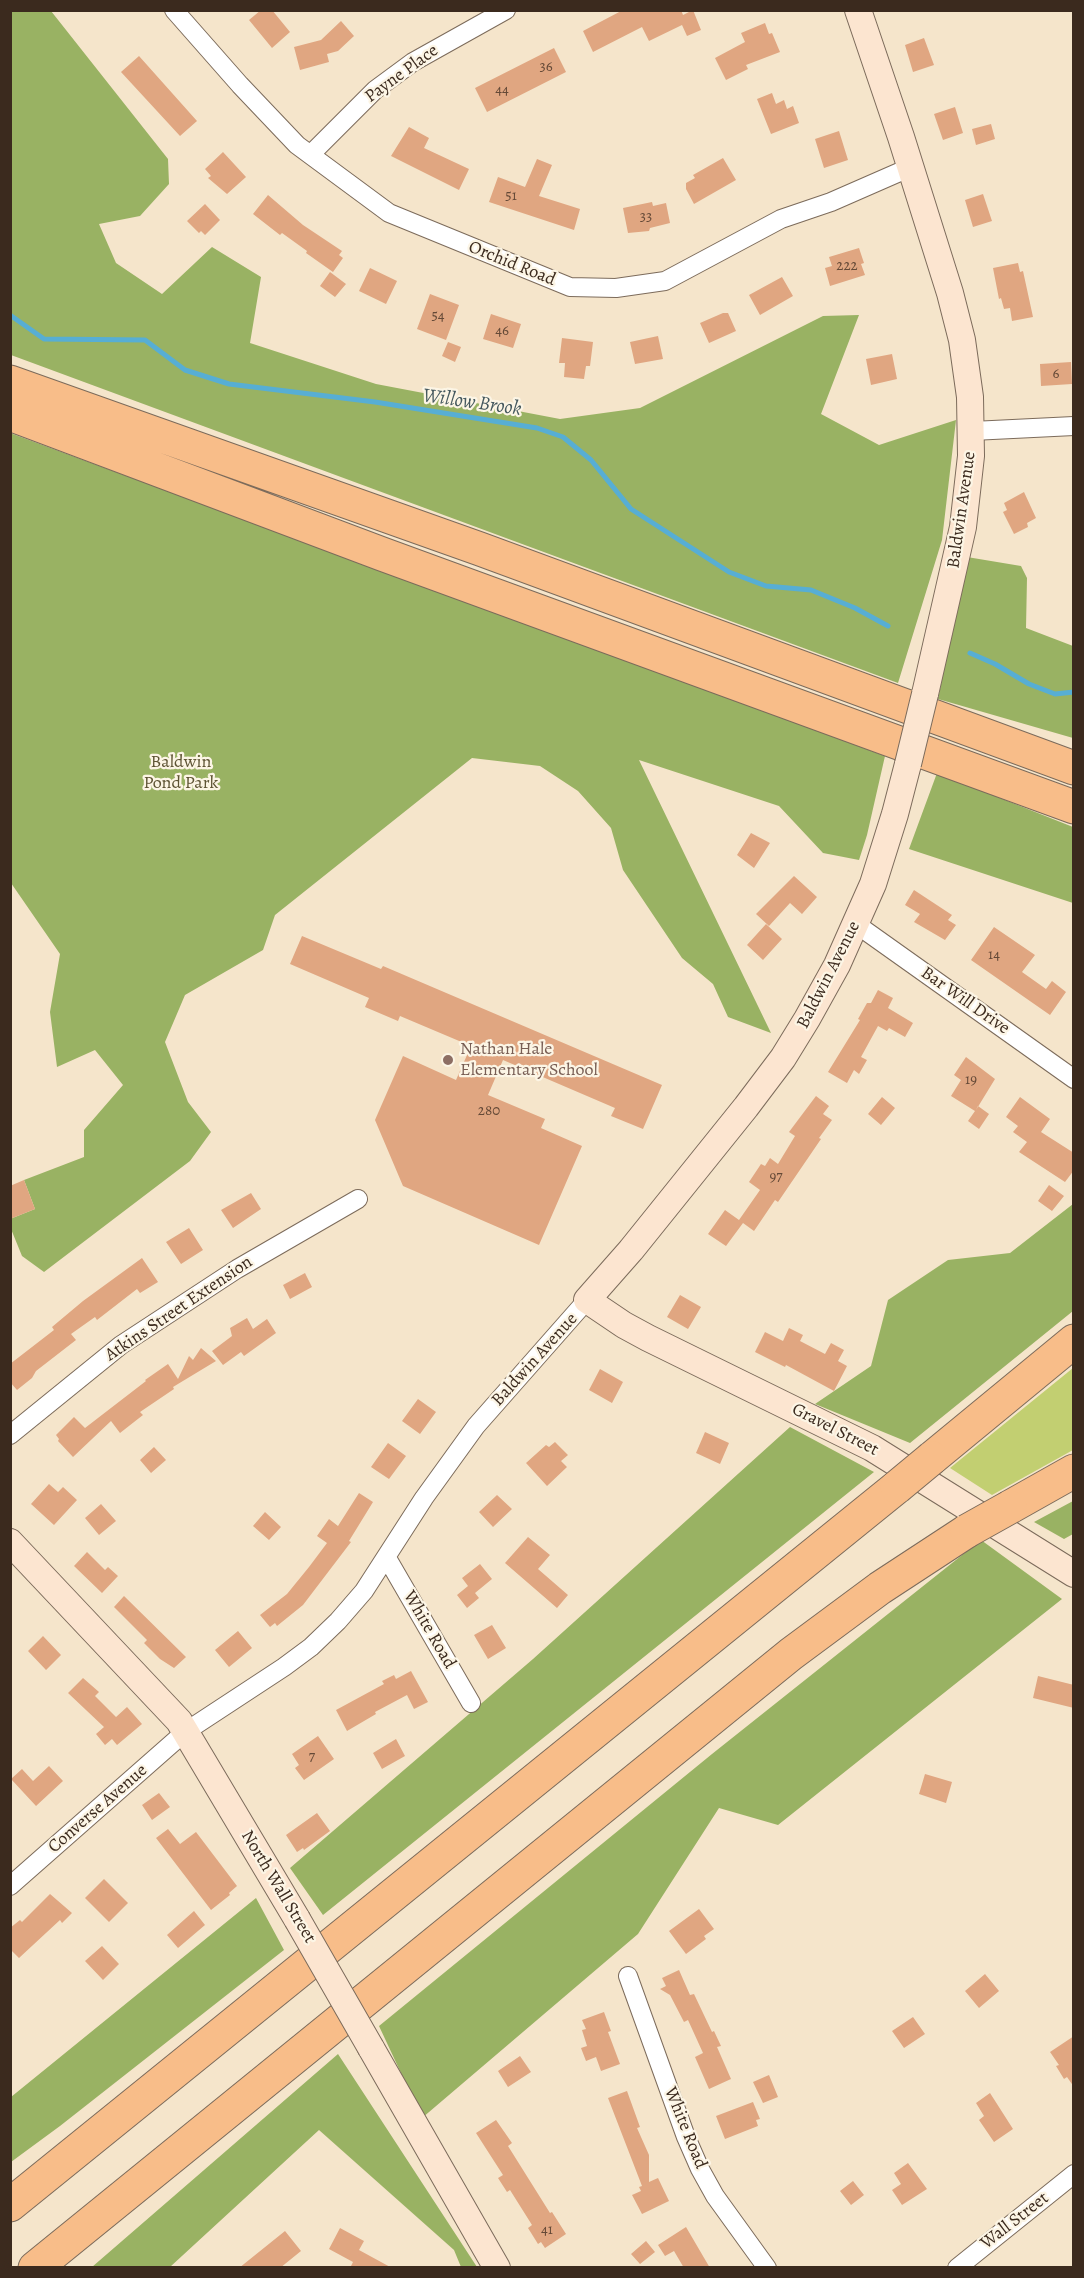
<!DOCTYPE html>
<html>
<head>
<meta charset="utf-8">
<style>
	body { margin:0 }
	#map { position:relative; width:1084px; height:2278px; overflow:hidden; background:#f5e5cb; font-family:Alegreya,serif }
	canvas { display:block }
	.frame { position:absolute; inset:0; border:12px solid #3b2a1e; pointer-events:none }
</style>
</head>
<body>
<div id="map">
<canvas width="1084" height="2278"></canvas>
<div class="frame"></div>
</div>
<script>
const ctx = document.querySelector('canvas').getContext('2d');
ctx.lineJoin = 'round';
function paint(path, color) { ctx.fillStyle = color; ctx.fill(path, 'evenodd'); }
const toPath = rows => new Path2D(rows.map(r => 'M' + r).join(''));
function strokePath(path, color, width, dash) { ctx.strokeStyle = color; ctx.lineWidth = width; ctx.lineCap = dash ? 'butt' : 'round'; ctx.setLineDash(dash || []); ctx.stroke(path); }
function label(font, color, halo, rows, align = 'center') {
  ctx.font = font + ' Alegreya,serif'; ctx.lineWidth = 4.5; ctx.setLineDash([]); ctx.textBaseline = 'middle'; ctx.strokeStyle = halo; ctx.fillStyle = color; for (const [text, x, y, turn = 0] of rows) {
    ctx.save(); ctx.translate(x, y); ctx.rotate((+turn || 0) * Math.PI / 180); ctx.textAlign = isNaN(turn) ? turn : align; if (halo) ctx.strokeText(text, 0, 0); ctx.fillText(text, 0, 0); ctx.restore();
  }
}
paint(toPath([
	[1073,1368,1073,1450,992,1495,950,1468]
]), '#c2cf71');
paint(toPath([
	[10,11,51,11,168,159,169,184,140,216,99,224,116,263,162,294,212,247,261,277,250,343,376,384,560,419,640,408,823,316,859,315,821,414,879,445,956,420,942,540,898,683,11,355],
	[10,433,885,756,867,835,859,860,823,853,779,806,639,760,771,1033,728,1017,713,984,682,958,623,870,611,828,578,791,540,766,472,758,275,915,263,950,185,995,165,1042,188,1102,211,1132,190,1161,44,1272,22,1256,11,1229,10,1219,35,1209,24,1180,84,1157,84,1130,123,1085,95,1050,57,1067,50,1012,60,954,11,883],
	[967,557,1021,566,1027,578,1026,628,1073,646,1073,738,938,699],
	[937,773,1073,827,1073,903,909,849],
	[1073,1204,1073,1311,910,1443,815,1404,871,1366,888,1300,948,1260,1010,1253],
	[790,1427,874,1472,323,1915,290,1868,533,1659],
	[1073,1501,1073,1534,1064,1539,1034,1522],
	[981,1540,1062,1599,778,1825,719,1808,638,1934,422,2118,379,2026,712,1754],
	[256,1898,284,1950,60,2126,11,2162,11,2097],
	[338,2054,477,2267,461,2267,454,2250,319,2130,170,2267,92,2267]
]), '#99b263');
strokePath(toPath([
	[10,315,44,339,145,340,185,370,229,384,375,402,537,428,563,437,591,460,631,509,729,572,766,586,811,590,855,608,888,626],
	[970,653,995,664,1029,684,1055,694,1074,692]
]), '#57aed4', 5);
paint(toPath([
	[261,10,272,10,290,32,272,48,249,20],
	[623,10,681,10,683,15,693,10,701,30,687,36,682,25,649,41,642,27,593,52,583,31],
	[341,21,354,36,338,51,327,54,329,62,300,70,294,47,321,40],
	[765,23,769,34,772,33,780,52,746,65,748,69,726,80,715,58,745,42,741,33],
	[924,38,934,65,913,72,905,45],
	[554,48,566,72,487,112,475,88],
	[139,56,197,121,180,136,121,72],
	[772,93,776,104,784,100,787,109,793,106,799,123,771,134,757,99],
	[955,107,963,133,943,140,934,114],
	[991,124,995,139,976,145,972,129],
	[409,127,429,138,424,148,469,169,459,190,391,156],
	[839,131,848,160,824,168,815,139],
	[223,152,246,177,227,194,208,178,211,176,205,169],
	[723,158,736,180,694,204,686,189,686,183,695,178,693,175],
	[537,159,552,165,539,196,580,209,574,230,489,202,498,177,525,187],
	[983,194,992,221,973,227,965,200],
	[268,195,303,225,342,251,339,255,343,258,333,272,306,253,307,251,282,233,280,235,253,214],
	[652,202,653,206,666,203,670,223,650,228,649,231,628,233,623,208],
	[205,204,220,220,205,235,201,231,199,233,187,221],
	[859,248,864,263,861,264,865,275,830,286,825,268,832,266,829,257],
	[1018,263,1020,272,1023,271,1033,317,1012,321,1010,308,1004,309,1001,298,999,299,993,268],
	[370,268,397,281,386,304,359,291],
	[330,272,346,284,335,297,320,286],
	[782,277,793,296,760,315,749,295],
	[430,294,459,305,446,340,417,329],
	[723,313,728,313,736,331,709,343,700,323],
	[491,314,521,324,513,348,483,339],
	[658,336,663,359,635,364,630,342],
	[562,338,593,342,590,366,586,366,584,379,564,377,565,363,559,363],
	[448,342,461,347,455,362,442,356],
	[892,354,897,379,871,385,866,359],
	[1071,362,1072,384,1041,386,1040,364],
	[1024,492,1036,518,1027,523,1028,527,1014,534,1003,512,1007,510,1004,503],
	[751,833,770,843,754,868,737,855],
	[794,876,817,897,802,914,790,903,769,926,756,914],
	[914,890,952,915,948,920,956,925,945,940,914,922,920,914,905,905],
	[766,924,782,939,763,960,747,945],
	[994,927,1035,955,1022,972,1046,989,1052,981,1066,992,1050,1015,971,960],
	[302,936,381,969,383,966,662,1085,643,1129,611,1116,615,1108,503,1060,488,1095,545,1119,541,1128,582,1146,539,1245,403,1186,375,1120,403,1056,456,1080,471,1046,400,1016,398,1021,365,1007,369,998,290,964],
	[878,990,893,998,888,1008,913,1023,905,1037,889,1028,887,1031,878,1026,861,1057,867,1060,859,1074,854,1070,847,1083,828,1072,860,1020,858,1019,867,1003,871,1003],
	[966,1057,995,1079,976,1110,978,1106,989,1114,979,1129,968,1121,975,1111,951,1096,961,1080,954,1075],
	[816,1096,829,1106,823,1114,832,1120,819,1138,821,1139,778,1202,775,1200,754,1231,743,1223,726,1246,708,1234,725,1210,739,1220,760,1190,749,1182,761,1164,765,1166,770,1158,778,1164,795,1136,789,1132],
	[882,1097,895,1108,881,1125,868,1114],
	[1020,1097,1050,1119,1041,1132,1074,1153,1074,1170,1065,1182,1019,1152,1027,1142,1013,1132,1018,1126,1006,1117],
	[24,1180,35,1209,10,1219,10,1186],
	[1049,1185,1064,1196,1052,1211,1038,1201],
	[251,1193,261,1209,233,1228,221,1210],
	[189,1228,203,1250,181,1264,166,1242],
	[142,1258,158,1282,140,1293,137,1289,97,1320,95,1317,71,1334,76,1340,36,1371,32,1378,17,1390,10,1382,10,1364,54,1330,52,1327,83,1301],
	[305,1273,312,1287,290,1299,283,1285],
	[680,1295,701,1307,688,1329,667,1317],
	[247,1318,253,1329,267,1319,276,1333,244,1356,241,1352,223,1365,212,1351,232,1336,230,1328],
	[789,1328,803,1335,800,1341,825,1354,831,1343,844,1350,838,1361,847,1366,834,1391,786,1365,785,1367,755,1352,765,1332,783,1341],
	[201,1348,216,1361,173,1387,174,1389,140,1412,143,1415,120,1433,111,1421,73,1457,58,1441,59,1439,56,1435,74,1417,85,1428,146,1381,145,1380,168,1364,178,1379,189,1356,193,1360],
	[600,1369,623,1382,612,1403,589,1390],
	[418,1399,436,1412,420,1434,402,1421],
	[705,1432,729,1443,720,1464,696,1453],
	[555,1442,568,1455,561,1461,567,1467,547,1486,526,1463,546,1445,549,1447],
	[388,1443,406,1456,389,1479,371,1467],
	[154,1447,166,1460,151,1473,140,1460],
	[49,1484,58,1492,63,1487,77,1500,54,1525,31,1504],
	[359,1493,373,1502,349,1541,351,1542,303,1605,277,1626,275,1623,270,1627,260,1615,287,1594,309,1567,327,1543,317,1536,329,1519,338,1526],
	[497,1495,512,1509,493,1527,479,1512],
	[101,1504,116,1521,99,1535,85,1518],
	[265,1512,281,1527,269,1540,253,1526],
	[528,1537,550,1555,538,1569,568,1595,557,1608,505,1563],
	[87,1552,105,1570,108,1567,118,1576,102,1593,74,1566],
	[480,1564,492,1579,475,1593,479,1598,467,1608,457,1595,468,1586,462,1578],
	[124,1596,186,1657,174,1668,160,1659,144,1643,147,1640,114,1607],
	[492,1625,506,1648,488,1659,474,1635],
	[238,1631,252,1648,229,1667,215,1650],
	[43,1636,61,1655,46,1670,28,1651],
	[411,1671,428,1702,414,1709,407,1695,375,1712,376,1714,347,1731,336,1710,384,1684,382,1681,394,1675,396,1679],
	[1038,1676,1074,1685,1074,1708,1033,1698],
	[83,1678,99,1692,95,1696,116,1717,127,1707,142,1724,117,1745,112,1739,105,1745,96,1734,104,1727,68,1693],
	[318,1736,334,1759,304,1780,295,1768,299,1765,292,1754],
	[396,1739,405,1756,382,1769,373,1753],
	[49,1766,63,1781,36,1806,11,1779,22,1769,33,1781],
	[925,1774,952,1782,946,1803,919,1794],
	[159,1793,170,1807,152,1820,142,1805],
	[317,1813,330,1831,304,1850,303,1848,297,1852,286,1835],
	[168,1829,180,1844,196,1832,237,1886,229,1893,230,1895,211,1910,156,1838],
	[104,1879,128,1903,109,1922,85,1898],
	[50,1894,72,1913,62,1923,60,1920,19,1958,10,1949,10,1928,20,1920,22,1922],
	[699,1909,714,1929,704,1936,706,1939,686,1954,669,1931],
	[194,1911,205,1925,178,1948,167,1935],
	[102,1946,119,1964,103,1980,85,1961],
	[679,1970,690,1995,694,1994,712,2032,714,2031,721,2046,717,2047,731,2079,709,2089,695,2057,703,2053,688,2020,684,2022,670,1995,660,1989,666,1986,662,1978],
	[985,1974,999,1991,979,2008,965,1991],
	[604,2012,611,2031,608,2032,620,2064,601,2071,596,2057,586,2061,581,2048,587,2046,582,2030,586,2029,582,2020],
	[913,2017,925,2034,904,2048,892,2031],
	[1074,2036,1074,2087,1067,2077,1064,2079,1056,2066,1059,2065,1050,2052],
	[520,2056,531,2072,508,2087,498,2071],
	[769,2075,778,2097,763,2103,753,2082],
	[627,2091,640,2127,637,2128,649,2155,649,2182,658,2178,669,2201,642,2214,632,2195,641,2191,639,2187,642,2186,608,2098],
	[990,2093,1013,2129,994,2142,979,2120,984,2116,976,2103],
	[753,2102,760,2119,756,2120,758,2126,725,2139,716,2116],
	[496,2120,512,2143,508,2146,550,2213,552,2212,566,2234,545,2248,541,2242,538,2244,528,2228,532,2225,510,2190,507,2192,498,2178,503,2175,476,2133],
	[908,2163,927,2189,902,2205,892,2190,901,2184,894,2173],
	[853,2181,864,2195,851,2205,840,2191],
	[686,2227,710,2268,684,2268,674,2251,665,2256,658,2245],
	[340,2228,364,2241,359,2250,392,2268,350,2268,353,2262,329,2249],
	[285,2231,301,2251,280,2268,239,2268],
	[646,2241,655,2252,640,2264,631,2254]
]), '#e0a681');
const street = toPath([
	[174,10,240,85,297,145,389,213,570,287,616,288,665,281,781,219,831,202,911,167],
	[311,154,375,90,413,62,506,10],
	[972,431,1074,426],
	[856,924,1074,1079],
	[10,1435,121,1345,237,1269,358,1199],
	[387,1558,471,1703],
	[10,1886,185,1732,284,1667,311,1647,338,1621,364,1591,424,1498,476,1426,587,1300],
	[628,1976,686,2137,700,2169,715,2196,767,2268],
	[957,2268,1074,2174]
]);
const secondary = toPath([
	[858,10,901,137,950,293,962,340,970,397,971,456,963,527,925,694],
	[908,764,895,814,873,884,837,965,807,1019,783,1058,746,1107,631,1250,587,1300,624,1325,648,1338,872,1448,1074,1574],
	[10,1542,179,1721,297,1919],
	[371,2048,497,2268]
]);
const highway = toPath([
	[10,382,480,549,1074,768],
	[10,414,382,554,1074,807],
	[932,1458,1074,1341],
	[1010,1507,1074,1471],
	[10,2205,897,1487],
	[35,2268,791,1654,880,1588,967,1531]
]);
strokePath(street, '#7c6b5b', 20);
strokePath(secondary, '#7c6b5b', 28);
strokePath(highway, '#7c6b5b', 35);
strokePath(street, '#fff', 18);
strokePath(secondary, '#fce5d0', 26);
strokePath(highway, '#f8bd89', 33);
const secondaryBridge = toPath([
	[908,764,925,694],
	[297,1919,371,2048]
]);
const highwayBridge = toPath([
	[897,1487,932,1458],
	[967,1531,1010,1507]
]);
strokePath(secondaryBridge, '#7c6b5b', 28, []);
strokePath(highwayBridge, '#7c6b5b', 35, []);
strokePath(secondaryBridge, '#fce5d0', 26);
strokePath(highwayBridge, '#f8bd89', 33);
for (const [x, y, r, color] of [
	[448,1060,6,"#8d6e63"]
]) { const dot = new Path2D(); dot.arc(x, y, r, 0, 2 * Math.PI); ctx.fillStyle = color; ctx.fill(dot); strokePath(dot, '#fcf5e5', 2); }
label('15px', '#644937', null, [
	["36",546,67],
	["44",502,90],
	["51",511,196],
	["33",646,217],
	["222",847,266],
	["54",438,316],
	["46",502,331],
	["6",1056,374],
	["14",994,955],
	["19",971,1080],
	["280",489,1111],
	["97",776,1177],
	["7",312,1757],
	["41",547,2230]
]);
label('18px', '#3b2a1e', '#fcf5e5', [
	["Payne Place",402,74,-36],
	["Orchid Road",512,264,22],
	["Baldwin Avenue",962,510,-82],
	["Baldwin Avenue",829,975,-63],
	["Bar Will Drive",965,1001,35],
	["Atkins Street Extension",179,1309,-34],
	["Baldwin Avenue",535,1360,-48],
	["Gravel Street",835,1430,27],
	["White Road",429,1630,60],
	["Converse Avenue",98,1809,-41],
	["North Wall Street",278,1887,59],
	["White Road",685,2128,68],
	["Wall Street",1015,2221,-38]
]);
label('18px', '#5d5333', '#fcf5e5', [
	["Baldwin",181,763],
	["Pond Park",181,784]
]);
label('18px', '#785e54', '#fcf5e5', [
	["Nathan Hale",460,1050],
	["Elementary School",460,1071]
], 'left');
label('italic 20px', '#45585e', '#fcf5e5', [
	["Willow Brook",472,403,8]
]);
</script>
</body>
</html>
